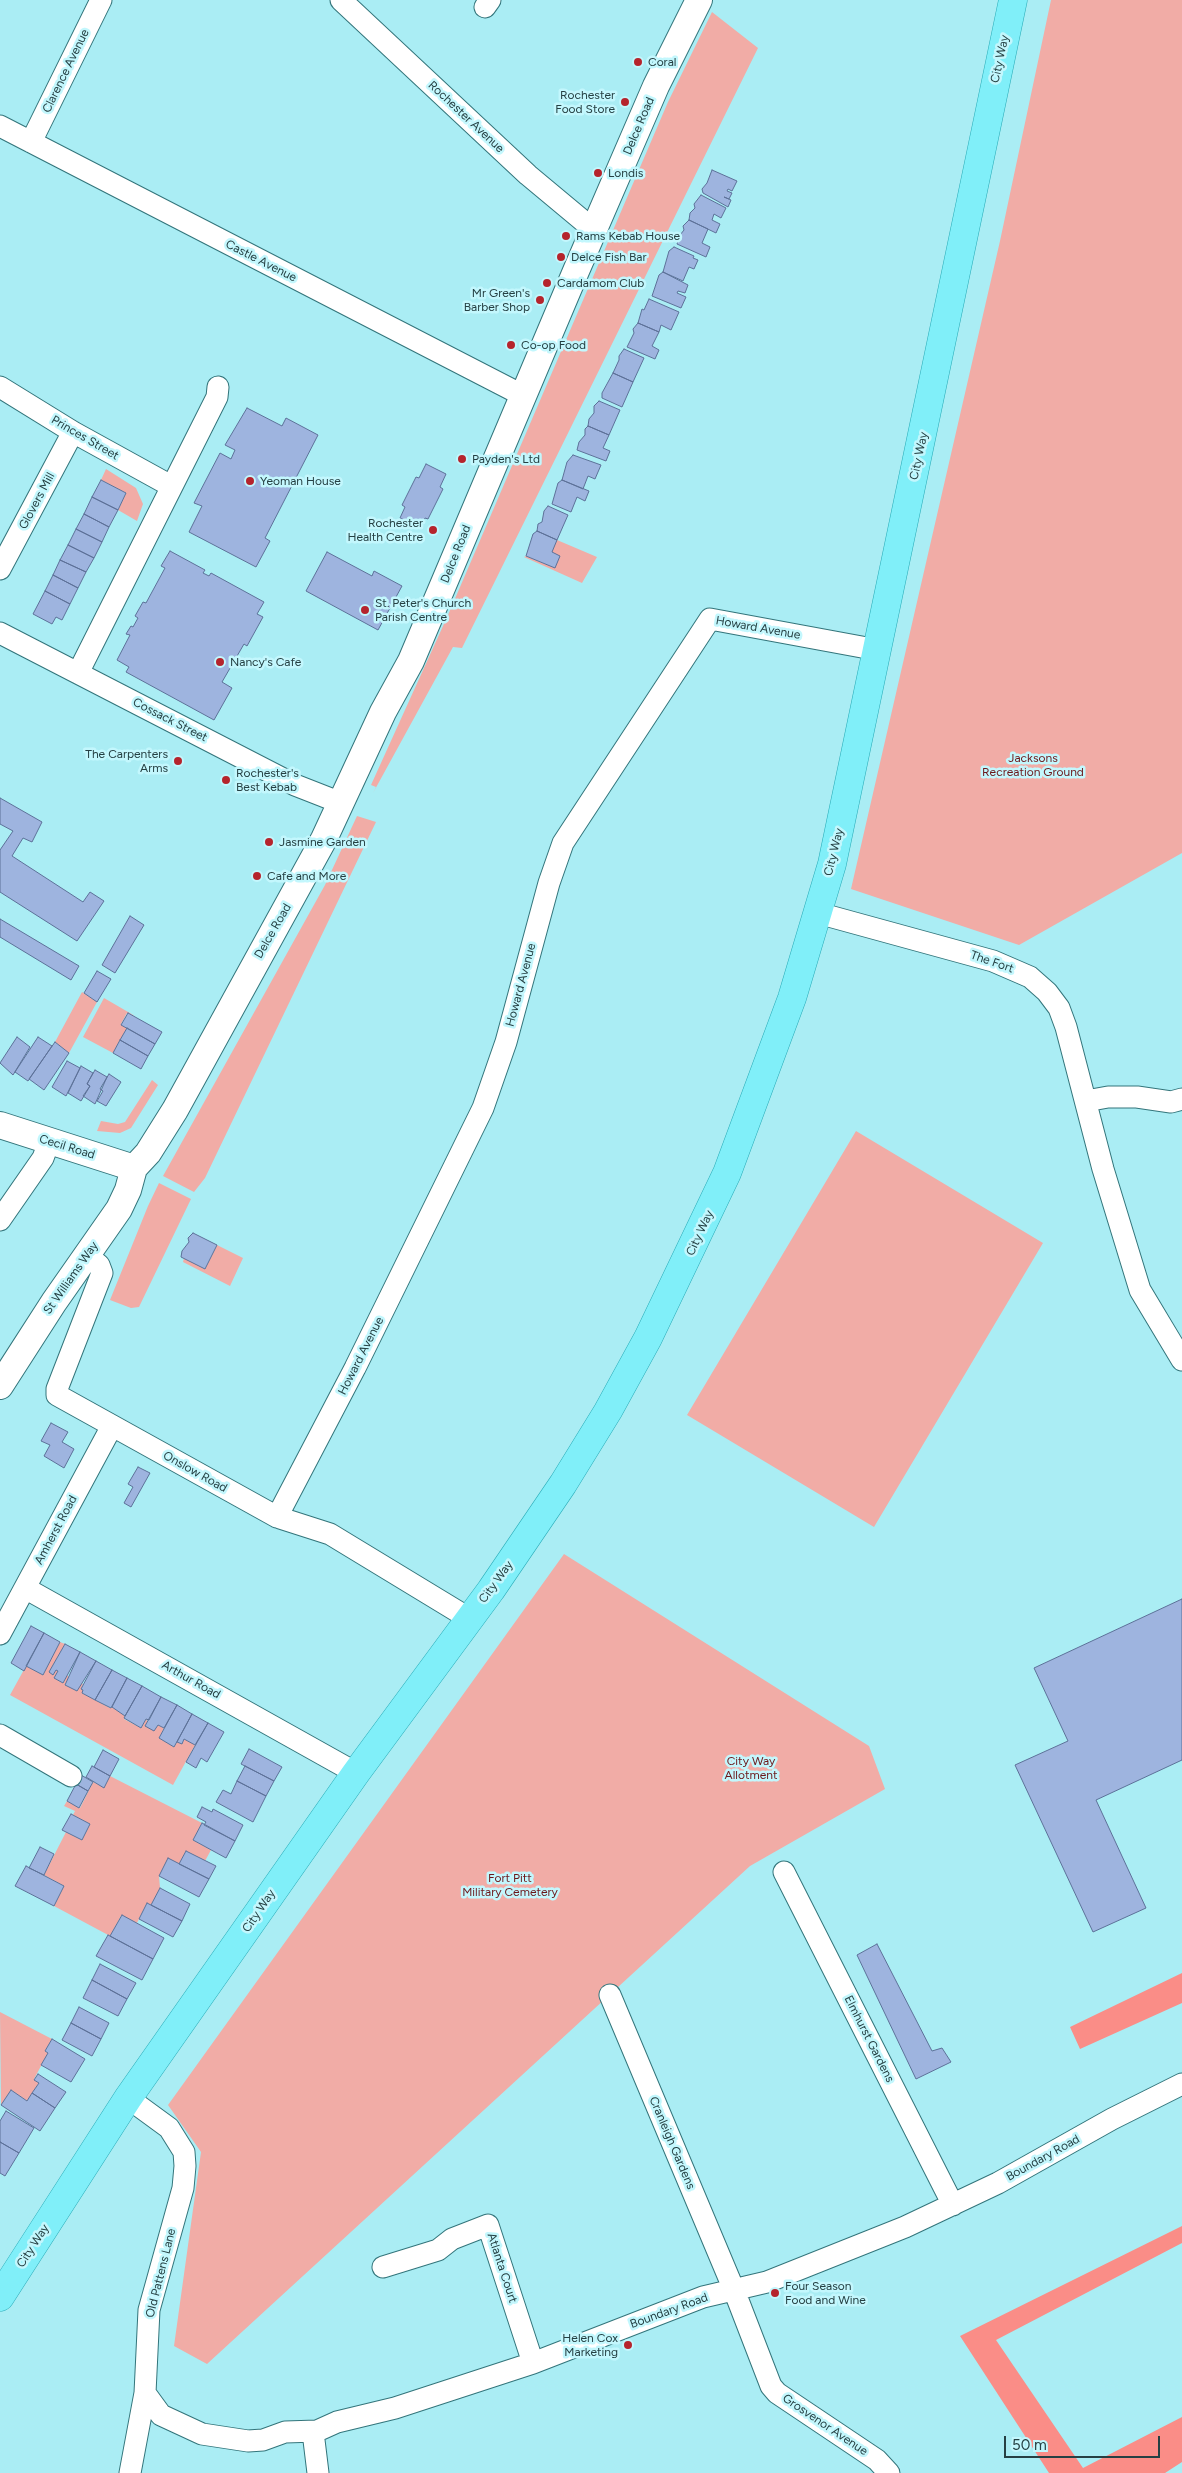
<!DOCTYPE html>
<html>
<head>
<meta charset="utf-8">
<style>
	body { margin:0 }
	#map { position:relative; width:1182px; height:2473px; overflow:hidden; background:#aaedf4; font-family:Figtree,sans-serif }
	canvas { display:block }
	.scale { position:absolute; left:1004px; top:2436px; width:156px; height:22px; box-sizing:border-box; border:2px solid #254043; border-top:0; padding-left:6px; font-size:15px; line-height:18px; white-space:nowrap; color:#254043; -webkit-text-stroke:4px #c3f7fd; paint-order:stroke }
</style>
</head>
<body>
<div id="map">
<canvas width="1182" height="2473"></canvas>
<div class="scale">50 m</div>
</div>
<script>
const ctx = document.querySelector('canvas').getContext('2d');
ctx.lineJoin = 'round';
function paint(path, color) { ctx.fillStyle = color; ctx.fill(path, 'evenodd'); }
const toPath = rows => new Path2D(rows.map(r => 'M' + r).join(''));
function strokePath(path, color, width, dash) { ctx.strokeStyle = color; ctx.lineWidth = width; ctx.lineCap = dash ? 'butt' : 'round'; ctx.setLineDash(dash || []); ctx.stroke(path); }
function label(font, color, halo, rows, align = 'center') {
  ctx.font = font + ' Figtree,sans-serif'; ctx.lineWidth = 5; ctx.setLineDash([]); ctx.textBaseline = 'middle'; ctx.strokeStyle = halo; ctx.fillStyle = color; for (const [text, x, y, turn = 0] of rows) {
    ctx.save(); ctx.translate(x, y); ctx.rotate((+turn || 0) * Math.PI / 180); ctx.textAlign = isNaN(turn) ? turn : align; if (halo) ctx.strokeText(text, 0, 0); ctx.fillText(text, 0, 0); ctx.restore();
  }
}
paint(toPath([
	[1051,0,1182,0,1182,853,1019,945,851,889,1000,241],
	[712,12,758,48,462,648,453,647,373,793,376,787,371,785,448,615,668,102],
	[106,469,136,488,143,504,137,521,118,510,126,493,101,480],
	[557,540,597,557,582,583,524,557,526,556,545,564],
	[357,816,376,822,205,1178,194,1192,163,1176,325,885],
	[82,992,97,1002,69,1053,55,1042],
	[104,998,135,1016,127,1013,121,1024,127,1028,113,1053,83,1037],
	[152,1080,158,1085,131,1128,120,1133,97,1131,101,1121,118,1124,125,1122],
	[856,1131,1043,1243,874,1527,687,1415],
	[159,1183,191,1199,139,1307,131,1308,110,1300,148,1206],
	[217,1245,243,1258,230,1286,183,1262,184,1258,205,1269],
	[564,1554,869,1746,885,1789,750,1866,207,2364,174,2346,201,2152,168,2105],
	[60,1642,65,1644,49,1672,53,1675,56,1670,58,1671,54,1678,63,1683,67,1675,69,1677,65,1685,77,1691,81,1683,83,1684,81,1689,83,1690,82,1693,110,1708,112,1707,125,1716,124,1719,141,1728,146,1719,154,1730,158,1725,164,1728,159,1738,174,1747,177,1742,182,1744,184,1739,195,1745,173,1785,10,1695,26,1666,43,1675],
	[110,1776,202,1823,193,1840,211,1850,205,1861,186,1851,179,1864,168,1859,159,1876,160,1888,151,1905,147,1903,137,1923,121,1916,110,1936,54,1906,64,1886,44,1875,66,1832,82,1840,90,1824,73,1815,75,1811,64,1806,67,1801,80,1808,93,1782,104,1787],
	[0,2012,52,2039,45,2051,48,2053,34,2079,39,2083,27,2101,11,2090,1,2105]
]), '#f1aca6');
paint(toPath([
	[1182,1973,1182,2003,1080,2049,1070,2027],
	[1182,2226,1182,2243,996,2340,1083,2468,1182,2417,1182,2462,1165,2473,1049,2473,960,2336]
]), '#fa8d87');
const building = toPath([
	[712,170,737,181,732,191,728,189,727,191,732,193,729,199,724,197,731,200,728,207,703,193,702,189,707,183,712,170],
	[701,195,726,208,721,218,714,214,712,220,720,224,716,233,689,220,690,213,695,208,694,204,701,195],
	[689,220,708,229,702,243,710,247,706,257,677,244,680,235,684,230,683,226,689,220],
	[674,247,694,256,693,258,698,260,694,269,689,267,683,281,663,272,669,251,674,247],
	[663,272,688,285,685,293,678,291,677,293,686,297,681,308,652,296,659,275,663,272],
	[649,299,679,312,671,330,661,325,659,332,638,323,642,309,644,310,649,299],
	[638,323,659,332,652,346,659,350,655,359,627,347,634,333,633,329,638,323],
	[624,349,644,358,633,382,613,373,619,360,619,356,624,349],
	[613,373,633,382,622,407,602,398,602,393,613,373],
	[599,401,620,410,609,435,588,426,589,419,594,413,594,406,599,401],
	[247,408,282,426,286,418,318,435,265,538,270,541,256,567,189,532,202,506,194,503,220,453,231,459,235,450,225,445,247,408],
	[588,426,609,435,603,448,610,451,606,461,577,450,579,442,585,435,585,429,588,426],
	[573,455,601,465,595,479,588,476,583,489,562,480,567,462,573,455],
	[426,464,446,474,440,487,443,489,428,519,425,518,420,528,400,518,405,507,402,505,416,477,419,478,426,464],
	[101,480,126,493,118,510,92,497,101,480],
	[562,480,589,491,585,501,577,497,571,512,552,504,558,483,562,480],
	[92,497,118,510,109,527,84,514,92,497],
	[548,506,568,515,557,540,537,531,538,524,542,522,544,511,548,506],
	[84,514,109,527,102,542,76,529,84,514],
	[76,529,102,542,94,558,68,545,76,529],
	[537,531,557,540,552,552,560,556,555,568,526,556,533,534,537,531],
	[68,545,94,558,86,572,60,560,68,545],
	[170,551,205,570,203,573,209,576,211,573,264,602,257,614,263,617,247,646,244,644,222,682,232,688,214,720,126,672,129,667,117,660,130,635,126,634,131,626,133,627,138,618,135,616,143,602,146,603,165,568,161,566,170,551],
	[327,552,372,576,374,571,402,586,378,630,306,591,327,552],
	[60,560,86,572,78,588,53,575,60,560],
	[53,575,78,588,70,604,45,591,53,575],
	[45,591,70,604,62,620,56,617,52,624,33,614,45,591],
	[0,798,42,822,32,842,23,838,12,856,83,902,90,892,104,901,77,941,0,892,0,850,13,831,0,824,0,798],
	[130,916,144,925,115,973,102,965,130,916],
	[0,919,79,966,71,980,0,937,0,919],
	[97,971,111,979,97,1002,84,993,97,971],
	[128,1013,162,1032,155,1044,121,1025,128,1013],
	[127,1028,155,1044,148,1056,120,1040,127,1028],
	[17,1037,30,1047,13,1075,0,1063,17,1037],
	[38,1037,52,1046,28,1081,15,1072,38,1037],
	[120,1040,148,1056,141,1069,113,1053,120,1040],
	[55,1042,69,1053,44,1090,29,1079,55,1042],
	[67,1061,80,1068,66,1096,52,1087,67,1061],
	[81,1066,93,1073,87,1084,90,1086,81,1101,68,1093,81,1066],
	[95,1070,107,1077,95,1104,83,1096,90,1086,87,1084,95,1070],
	[109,1074,121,1082,106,1106,97,1101,103,1091,100,1089,109,1074],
	[193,1233,217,1245,205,1269,181,1257,182,1251,189,1242,188,1238,193,1233],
	[51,1423,68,1432,62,1442,74,1449,64,1468,44,1456,50,1445,41,1441,51,1423],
	[138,1467,150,1473,131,1507,124,1503,133,1487,128,1484,138,1467],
	[1182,1599,1182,1760,1096,1800,1146,1908,1093,1932,1015,1765,1068,1741,1034,1668,1182,1599],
	[31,1626,44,1633,24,1671,11,1663,31,1626],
	[44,1633,60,1642,43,1675,26,1666,44,1633],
	[65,1644,80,1652,63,1683,54,1678,58,1671,56,1670,53,1675,49,1672,65,1644],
	[80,1652,96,1661,77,1691,65,1685,80,1652],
	[96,1661,112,1670,95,1700,82,1693,83,1690,81,1689,96,1661],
	[112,1670,127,1678,111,1708,95,1700,112,1670],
	[127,1678,142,1686,125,1716,112,1707,127,1678],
	[142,1686,161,1697,149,1720,146,1719,141,1728,124,1718,142,1686],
	[161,1697,177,1705,164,1728,158,1725,154,1731,145,1726,161,1697],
	[177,1705,192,1714,174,1747,159,1738,177,1705],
	[192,1714,208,1723,195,1745,184,1739,182,1744,177,1742,192,1714],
	[208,1723,224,1732,207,1762,201,1758,196,1768,186,1762,208,1723],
	[249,1749,282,1767,274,1781,241,1764,249,1749],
	[103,1750,119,1759,110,1776,94,1767,103,1750],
	[92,1766,110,1776,104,1788,86,1777,92,1766],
	[245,1766,274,1781,266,1796,237,1781,245,1766],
	[81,1775,93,1782,88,1791,76,1784,81,1775],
	[237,1781,266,1796,253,1822,216,1802,223,1790,231,1794,237,1781],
	[76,1784,88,1791,79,1808,67,1801,76,1784],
	[202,1807,212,1812,213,1809,243,1825,235,1841,204,1825,206,1822,197,1817,202,1807],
	[71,1814,90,1824,82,1840,62,1830,71,1814],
	[202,1823,235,1841,226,1858,193,1840,202,1823],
	[40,1847,54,1854,44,1875,29,1868,40,1847],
	[186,1851,216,1866,209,1879,179,1864,186,1851],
	[168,1858,209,1879,199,1897,159,1876,168,1858],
	[26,1866,64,1886,54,1906,15,1886,26,1866],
	[160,1888,190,1904,182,1921,151,1905,160,1888],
	[147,1903,182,1921,173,1937,139,1919,147,1903],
	[122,1915,164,1938,153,1959,110,1936,122,1915],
	[108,1935,153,1959,142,1980,96,1956,108,1935],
	[877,1944,932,2051,942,2048,951,2062,916,2079,857,1955,877,1944],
	[100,1964,136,1983,127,1999,92,1980,100,1964],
	[92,1980,127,1999,118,2016,83,1998,92,1980],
	[79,2007,109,2023,101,2039,71,2023,79,2007],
	[71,2023,101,2039,92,2056,62,2040,71,2023],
	[52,2039,85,2059,71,2082,41,2065,48,2053,45,2051,52,2039],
	[38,2074,66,2092,55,2108,32,2093,39,2083,34,2080,38,2074],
	[11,2090,27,2101,32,2093,55,2108,40,2131,1,2105,11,2090],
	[6,2111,34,2128,19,2153,0,2142,0,2121,6,2111],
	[0,2142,19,2153,5,2176,0,2173,0,2142]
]);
paint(building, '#9eb4df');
strokePath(building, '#5d7198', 1);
const minor = toPath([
	[341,0,528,175,594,230],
	[485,7,490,0],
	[0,126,522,395],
	[31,142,101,0],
	[0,387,73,432,171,486],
	[0,569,73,432],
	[0,633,295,785,341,803],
	[78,673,217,397,218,387],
	[818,913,993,961,1030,977,1047,992,1059,1008,1066,1027,1103,1169,1140,1290,1182,1360],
	[1086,1101,1108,1097,1137,1097,1171,1102,1182,1099],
	[0,1220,43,1158,49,1142],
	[87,1255,99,1265,102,1273,57,1389,57,1395,277,1517,330,1534,470,1619],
	[277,1517,355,1368,483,1108,506,1042,549,883,563,843,710,619,878,650],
	[25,1588,356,1773],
	[0,1634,112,1426],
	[0,1735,71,1776],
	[784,1872,953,2205],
	[610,1995,734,2290,771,2386,777,2393,877,2460,889,2473],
	[128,2098,169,2128,184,2152,185,2166,183,2188,149,2310,145,2393,130,2473],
	[383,2267,438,2250,452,2239,488,2225,533,2363],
	[145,2393,161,2415,202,2434,248,2441,263,2440,285,2432,317,2431,337,2422,395,2408,533,2363,703,2297,767,2282,905,2227,998,2183,1112,2119,1182,2084],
	[313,2432,318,2473]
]);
const tertiary = toPath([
	[0,1125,134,1168],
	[0,1386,54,1302,119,1209,128,1190,134,1168,148,1153,175,1110,324,839,383,712,411,661,576,271,656,86,699,0]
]);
const primary = toPath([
	[0,2297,128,2098,356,1773,491,1590,563,1484,608,1411,648,1338,727,1173,792,998,832,864,1013,0]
]);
strokePath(minor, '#33757b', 23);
strokePath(tertiary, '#33757b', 28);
strokePath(primary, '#29abb7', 29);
strokePath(minor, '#fff', 21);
strokePath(tertiary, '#fff', 26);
strokePath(primary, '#80eff9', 28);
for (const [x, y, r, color] of [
	[638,62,5,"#b5242c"],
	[625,102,5,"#b5242c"],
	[598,173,5,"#b5242c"],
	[566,236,5,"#b5242c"],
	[561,257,5,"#b5242c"],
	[547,283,5,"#b5242c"],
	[540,300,5,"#b5242c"],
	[511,345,5,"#b5242c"],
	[462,459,5,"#b5242c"],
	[250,481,5,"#b5242c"],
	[433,530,5,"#b5242c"],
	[365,610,5,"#b5242c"],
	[220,662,5,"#b5242c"],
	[178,761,5,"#b5242c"],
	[226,780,5,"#b5242c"],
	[269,842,5,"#b5242c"],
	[257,876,5,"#b5242c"],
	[775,2293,5,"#b5242c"],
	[628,2345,5,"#b5242c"]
]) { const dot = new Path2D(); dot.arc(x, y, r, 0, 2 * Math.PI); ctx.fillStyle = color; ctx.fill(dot); strokePath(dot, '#c3f7fd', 2); }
label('12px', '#254043', '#c3f7fd', [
	["City Way",1000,59,-78],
	["Clarence Avenue",66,71,-64],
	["Rochester Avenue",466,117,43],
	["Delce Road",639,126,-67],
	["Castle Avenue",261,261,27],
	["Princes Street",85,438,30],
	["City Way",919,456,-78],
	["Glovers Mill",37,501,-62],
	["Delce Road",456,554,-68],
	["Howard Avenue",758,628,10],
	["Cossack Street",170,720,27],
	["City Way",834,852,-76],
	["Delce Road",273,931,-60],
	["The Fort",992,962,19],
	["Howard Avenue",521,985,-75],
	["Cecil Road",67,1147,17],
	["City Way",700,1233,-65],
	["St Williams Way",71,1278,-55],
	["Howard Avenue",361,1356,-63],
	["Onslow Road",195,1472,29],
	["Amherst Road",56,1530,-62],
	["City Way",496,1582,-54],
	["Arthur Road",191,1680,29],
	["City Way",259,1911,-56],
	["Elmhurst Gardens",869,2039,63],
	["Cranleigh Gardens",672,2143,67],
	["Boundary Road",1043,2158,-29],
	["City Way",33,2246,-57],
	["Atlanta Court",502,2268,72],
	["Old Pattens Lane",161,2273,-76],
	["Boundary Road",669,2311,-20],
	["Grosvenor Avenue",825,2425,34]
]);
label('12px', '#254043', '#c3f7fd', [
	["Coral",648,62],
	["Rochester",615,95,"right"],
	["Food Store",615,109,"right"],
	["Londis",608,173],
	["Rams Kebab House",576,236],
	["Delce Fish Bar",571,257],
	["Cardamom Club",557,283],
	["Mr Green's",530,293,"right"],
	["Barber Shop",530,307,"right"],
	["Co-op Food",521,345],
	["Payden's Ltd",472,459],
	["Yeoman House",260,481],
	["Rochester",423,523,"right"],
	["Health Centre",423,537,"right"],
	["St. Peter's Church",375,603],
	["Parish Centre",375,617],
	["Nancy's Cafe",230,662],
	["The Carpenters",168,754,"right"],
	["Arms",168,768,"right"],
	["Rochester's",236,773],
	["Best Kebab",236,787],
	["Jasmine Garden",279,842],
	["Cafe and More",267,876],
	["Four Season",785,2286],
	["Food and Wine",785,2300],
	["Helen Cox",618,2338,"right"],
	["Marketing",618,2352,"right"]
], 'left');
label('12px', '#6c171a', '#c3f7fd', [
	["Jacksons",1033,758],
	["Recreation Ground",1033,772],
	["City Way",751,1761],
	["Allotment",751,1775],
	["Fort Pitt",510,1878],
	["Military Cemetery",510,1892]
]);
</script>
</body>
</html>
